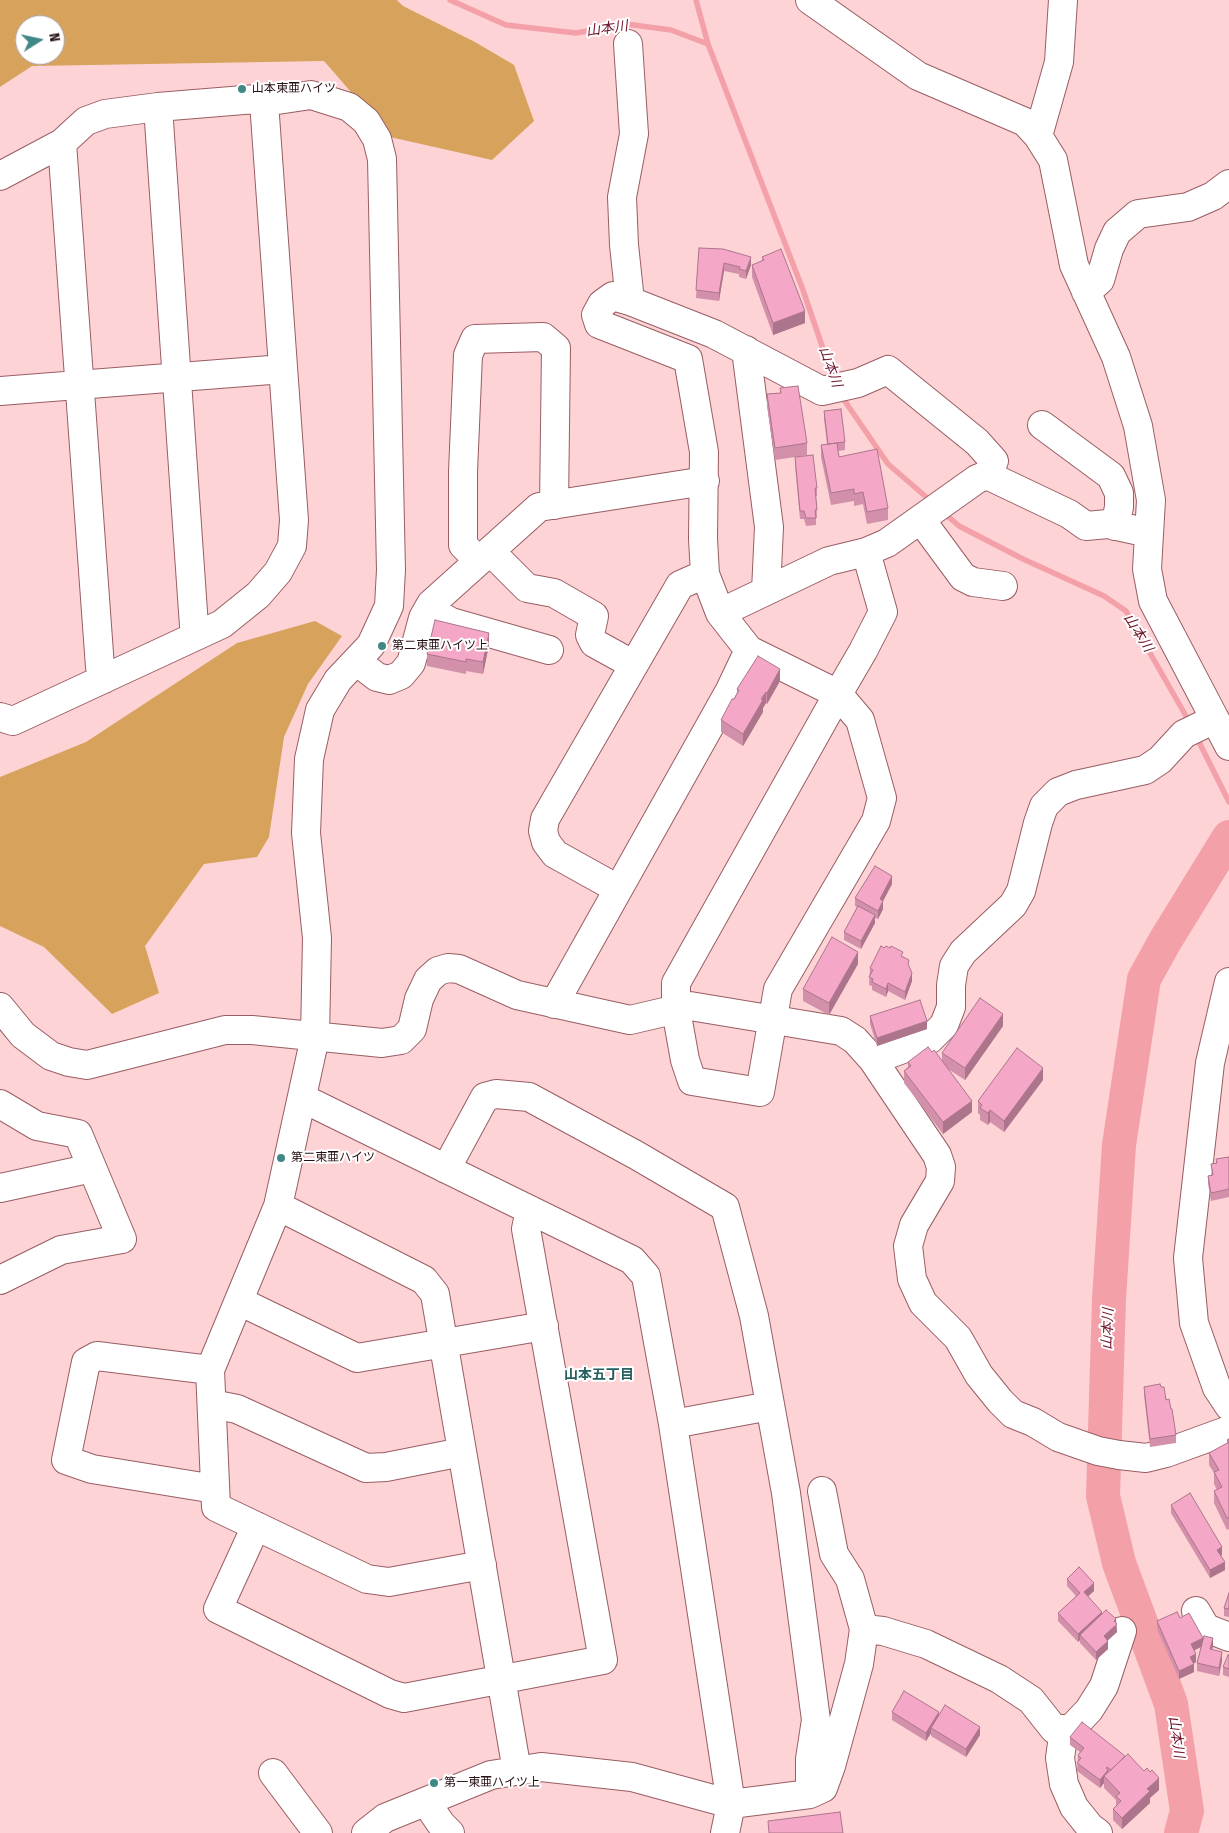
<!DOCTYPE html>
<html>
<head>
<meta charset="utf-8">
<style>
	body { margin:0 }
	#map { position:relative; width:1229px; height:1833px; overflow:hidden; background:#fdd3d6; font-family:"Fira Sans Condensed",sans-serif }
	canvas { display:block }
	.north { position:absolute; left:15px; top:15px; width:50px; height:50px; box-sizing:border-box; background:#fff; border:1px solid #a99fa1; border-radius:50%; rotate:80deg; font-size:14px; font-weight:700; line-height:20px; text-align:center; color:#271013 }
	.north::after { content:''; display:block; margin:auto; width:18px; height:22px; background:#408886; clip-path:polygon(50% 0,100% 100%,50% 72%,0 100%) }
</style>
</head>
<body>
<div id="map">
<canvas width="1229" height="1833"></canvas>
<div class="north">N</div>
</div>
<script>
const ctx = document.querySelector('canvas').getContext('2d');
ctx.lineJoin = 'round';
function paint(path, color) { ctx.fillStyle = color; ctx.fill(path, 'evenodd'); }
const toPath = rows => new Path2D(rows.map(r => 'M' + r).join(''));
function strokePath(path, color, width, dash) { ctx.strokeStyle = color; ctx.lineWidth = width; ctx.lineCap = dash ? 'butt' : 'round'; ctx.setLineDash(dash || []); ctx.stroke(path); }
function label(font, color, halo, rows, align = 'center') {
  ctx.font = font + ' "Fira Sans Condensed","Noto Sans JP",sans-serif'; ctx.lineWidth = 4; ctx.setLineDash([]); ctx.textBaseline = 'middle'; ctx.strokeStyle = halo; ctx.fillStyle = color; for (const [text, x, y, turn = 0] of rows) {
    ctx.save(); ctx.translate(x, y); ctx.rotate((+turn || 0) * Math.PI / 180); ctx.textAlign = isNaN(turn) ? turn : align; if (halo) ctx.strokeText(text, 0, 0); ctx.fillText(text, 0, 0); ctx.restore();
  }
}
paint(toPath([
	[0,0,397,0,403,6,475,42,514,65,534,121,492,160,390,137,324,61,32,66,0,87],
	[25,25,55,25,55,55,25,55],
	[315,621,342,636,308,684,284,737,269,837,257,857,204,864,145,946,159,993,112,1014,44,947,0,926,0,777,86,742,237,643]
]), '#d7a35c');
strokePath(toPath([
	[450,0,506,25,576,33,626,24,671,30,708,44,803,290,834,381],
	[696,0,708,44],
	[840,394,888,464,932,502],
	[943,512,959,526,1023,559,1104,596,1126,611,1190,723],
	[1196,736,1229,802]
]), '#f3a0a8', 5.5);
strokePath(toPath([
	[1181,1833,1187,1811,1171,1704,1119,1563,1103,1496,1109,1299,1119,1145,1144,979,1165,941,1229,837]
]), '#f3a0a8', 34);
const minor = toPath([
	[810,0,918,76,1025,122,1038,136,1053,160,1074,265,1116,357,1138,426,1151,500,1147,569,1153,601,1229,746],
	[628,44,634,134,622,197,624,245,630,301],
	[158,107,194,626,197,635],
	[1038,136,1059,62,1063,0],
	[62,143,100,667,104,679],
	[0,176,62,143,86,121,105,114,158,107,256,99,264,102,311,95,349,107,366,121,377,139,382,159,391,570,389,606,371,645,338,680,320,710,309,759,306,833,317,938,315,1037,278,1206,210,1370,216,1507,367,1579,389,1582,482,1565],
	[1086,292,1100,280,1109,249,1117,232,1138,214,1188,207,1213,196,1229,184],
	[746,350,769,527,766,591],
	[0,391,283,369],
	[1042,425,1111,476,1119,493,1119,507,1115,526],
	[921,520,963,577,973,582,1003,586],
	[491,552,527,588,554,593,594,616,590,635,594,643,634,665],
	[479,561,463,545,463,472,468,355,475,339,543,337,556,348,554,505],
	[428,609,451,622,549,650],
	[720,613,705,574,703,539,704,452,688,359,599,324,596,315,602,304,613,296,630,301,714,334,822,391,858,383,888,370,977,442,994,461,987,475],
	[749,650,838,694,860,720,882,798,876,821,778,989,760,1092,692,1081,685,1060,676,1010,676,983,838,694,863,651,883,612,866,552],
	[356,661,377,677,389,680,401,675,411,663,423,618,431,604,539,507,705,481],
	[0,717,13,721,222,624,258,595,278,572,292,546,294,520,264,102],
	[618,889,555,854,546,842,543,831,545,819,680,585,705,574],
	[1229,982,1210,1063,1188,1258,1194,1323,1217,1388,1229,1406],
	[554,1004,730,690,749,650,720,613,829,561,866,552,887,543,977,479,987,475,1069,514,1086,526,1108,524,1149,533],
	[0,1007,23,1035,51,1056,69,1062,87,1065,225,1030,252,1030,382,1043,401,1040,412,1029,419,999,428,980,438,971,448,968,459,969,517,995,630,1020,690,1006,841,1031,855,1040,873,1060,937,1155,941,1167,940,1181,914,1225,908,1246,912,1279,923,1303,958,1338,979,1375,1000,1401,1013,1414,1033,1422,1058,1437,1098,1451,1119,1455,1146,1458,1166,1453,1229,1430],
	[873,1060,930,1039,944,1025,951,1007,951,985,954,966,963,952,1013,905,1021,891,1038,823,1044,806,1058,792,1076,785,1145,770,1160,760,1184,734,1215,719],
	[302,1098,632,1260,646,1276,673,1424,731,1804,725,1833],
	[0,1104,37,1126,78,1134,122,1239,61,1250,0,1280],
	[446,1169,485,1097,496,1094,529,1097,636,1155,725,1207,754,1316,786,1493,816,1720,810,1759,810,1794],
	[0,1188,92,1168],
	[278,1206,424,1280,435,1294,517,1771],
	[239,1301,357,1358,544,1326],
	[210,1370,97,1356,86,1362,66,1460,92,1469,215,1489],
	[212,1404,237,1409,366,1468,386,1467,462,1452],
	[673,1424,770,1406],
	[256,1526,218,1609,390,1694,404,1698,603,1660,526,1229,530,1210],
	[1196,1611,1206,1628,1229,1637],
	[864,1629,883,1631,926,1644,999,1679,1031,1700,1054,1729,1071,1729,1089,1710,1104,1686,1122,1631],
	[1064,1729,1060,1758,1064,1784,1074,1807,1090,1827,1098,1833],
	[273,1773,318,1833],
	[426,1802,441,1824,450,1833],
	[366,1833,385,1818,491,1775,541,1767,632,1777,731,1804,810,1794,823,1788,831,1766,859,1664,864,1629,850,1579,834,1554,822,1491]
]);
strokePath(minor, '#995d63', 30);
strokePath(minor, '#fff', 28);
paint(toPath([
	[699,248,751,265,746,279,739,277,739,274,724,271,719,301,696,298],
	[762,257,805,323,773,335,752,277,752,265,762,261],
	[780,388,807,443,807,455,795,457,817,488,817,496,816,496,817,517,816,518,816,525,806,526,804,519,800,519,795,465,795,457,775,460,767,406,767,394,780,393],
	[824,411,845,442,845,450,838,451,839,457,888,508,888,520,867,524,863,504,854,506,854,501,831,505,821,457,821,445,827,444,824,419],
	[489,645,483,674,466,671,466,674,427,666,427,654],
	[780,681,767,704,766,703,763,708,763,712,743,746,721,732,721,720,737,693,737,689],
	[892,884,883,901,883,909,878,919,875,918,875,923,861,949,844,940,844,932,857,907,855,906,855,898],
	[903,956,909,967,912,981,905,1000,888,991,886,997,872,990,872,986,869,985,870,968],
	[858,964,829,1015,803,1001,803,989],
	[870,1016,927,1029,877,1046,870,1024],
	[1003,1026,965,1080,948,1069,972,1112,943,1134,904,1083,904,1071,908,1067,908,1062,932,1052,942,1061,942,1053],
	[1043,1080,1004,1132,990,1122,988,1125,980,1120,980,1115,978,1113,978,1101],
	[1229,1157,1229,1197,1211,1201,1208,1184,1208,1176,1212,1175,1211,1164,1216,1163,1216,1159],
	[1144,1387,1161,1387,1171,1409,1176,1435,1176,1443,1150,1447,1144,1395],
	[1229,1439,1229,1530,1229,1529,1227,1530,1214,1503,1214,1491,1217,1490,1214,1484,1214,1473,1209,1465,1209,1453,1227,1443,1227,1440],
	[1171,1505,1222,1555,1221,1555,1225,1570,1210,1578,1171,1513],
	[1067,1579,1094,1591,1088,1596,1102,1614,1116,1623,1117,1632,1108,1640,1108,1649,1096,1660,1080,1643,1080,1640,1078,1642,1058,1621,1058,1613,1076,1596,1067,1586],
	[1229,1593,1229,1617,1224,1616,1224,1608],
	[1180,1618,1213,1646,1212,1650,1222,1660,1219,1676,1197,1671,1197,1663,1201,1647,1194,1650,1196,1662,1193,1664,1194,1672,1179,1679,1157,1629,1157,1621],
	[1229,1655,1229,1677,1223,1675,1223,1667],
	[892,1712,939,1715,980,1735,966,1757,931,1736,931,1733,926,1741,892,1720],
	[1070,1737,1159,1790,1150,1798,1150,1803,1122,1829,1113,1820,1113,1809,1116,1806,1116,1800,1104,1788,1104,1783,1100,1788,1077,1771,1078,1755,1080,1752,1070,1745]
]), '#d390ab');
paint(toPath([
	[751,257,751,265,746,279,746,271],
	[724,263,724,271,719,301,719,293],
	[805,311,805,323,773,335,773,323],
	[489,633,489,645,483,674,483,662],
	[780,669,780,681,767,704,767,693],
	[766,692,766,703,763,708,763,712,743,746,743,734],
	[892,876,892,884,880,907,880,899],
	[883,901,883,909,878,919,878,911],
	[875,915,875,923,861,949,861,941],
	[858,952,858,964,829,1015,829,1003],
	[912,973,912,981,905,1000,905,992],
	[888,983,888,991,886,997,886,989],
	[1003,1014,1003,1026,965,1080,965,1068],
	[927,1021,927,1029,877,1046,877,1038],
	[1043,1068,1043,1080,1004,1132,1004,1121],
	[972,1101,972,1112,943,1134,943,1122],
	[990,1110,990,1122,988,1125,988,1113],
	[1222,1547,1222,1555,1217,1558,1217,1550],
	[1225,1562,1225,1570,1210,1578,1210,1570],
	[1094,1583,1094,1591,1084,1600,1084,1592],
	[1102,1612,1102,1620,1080,1635,1080,1640,1078,1642,1078,1634],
	[1116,1619,1117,1632,1104,1644,1104,1636],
	[1203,1638,1203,1646,1191,1652,1191,1644],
	[1213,1638,1213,1646,1210,1657,1210,1649],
	[1108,1641,1108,1649,1096,1660,1096,1652],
	[1222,1652,1222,1660,1219,1676,1219,1668],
	[1196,1654,1196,1662,1190,1665,1190,1657],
	[1194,1664,1194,1672,1179,1679,1179,1671],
	[939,1712,939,1720,931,1728,931,1733,926,1741,926,1733],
	[980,1727,980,1735,966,1757,966,1749],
	[1107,1767,1107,1771,1108,1770,1108,1778,1104,1776,1104,1783,1100,1788,1100,1780],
	[1159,1778,1159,1790,1150,1798,1150,1803,1122,1829,1122,1818,1147,1789]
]), '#ac758b');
const building = toPath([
	[699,248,723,249,751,257,746,271,739,269,740,267,724,263,719,293,696,290,699,248],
	[781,249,805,311,773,323,752,265,764,260,762,257,781,249],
	[798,386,807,443,775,448,767,394,781,393,780,388,798,386],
	[841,409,845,442,828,444,824,411,841,409],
	[837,443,839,457,877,449,888,508,867,512,863,492,854,494,854,489,831,493,821,445,837,443],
	[813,455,817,488,815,488,817,510,815,510,816,518,806,518,804,511,800,511,795,457,813,455],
	[435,620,489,633,483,662,466,659,466,662,427,654,435,620],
	[758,656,780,669,767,693,766,692,761,699,763,700,743,734,721,720,732,699,734,699,739,690,737,689,758,656],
	[875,866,892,876,880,899,883,901,878,911,855,898,875,866],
	[858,906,875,915,861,941,844,932,858,906],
	[832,937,858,952,829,1003,803,989,832,937],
	[881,946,884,948,886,946,890,948,891,946,903,952,901,956,909,960,908,964,912,973,905,992,888,983,886,989,872,982,873,979,869,977,873,970,870,968,881,946],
	[980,998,1003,1014,965,1068,942,1053,980,998],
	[920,1000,927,1021,877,1038,870,1016,920,1000],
	[928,1047,932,1052,934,1050,972,1101,943,1122,904,1071,911,1066,908,1062,928,1047],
	[1017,1048,1043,1068,1004,1121,990,1110,988,1113,980,1108,982,1105,978,1101,1017,1048],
	[1229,1157,1229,1189,1211,1193,1208,1176,1213,1175,1211,1164,1217,1163,1216,1159,1229,1157],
	[1160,1384,1161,1387,1164,1387,1166,1400,1169,1399,1171,1409,1172,1409,1176,1435,1150,1439,1144,1387,1160,1384],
	[1229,1439,1229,1519,1229,1518,1227,1518,1214,1491,1222,1487,1214,1472,1219,1470,1209,1453,1229,1442,1227,1440,1229,1439],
	[1190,1493,1222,1547,1217,1550,1225,1562,1210,1570,1171,1505,1190,1493],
	[1079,1567,1094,1583,1084,1592,1102,1612,1078,1634,1058,1613,1080,1593,1067,1579,1079,1567],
	[1229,1593,1229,1609,1224,1608,1229,1593],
	[1106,1610,1116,1619,1114,1621,1117,1624,1104,1636,1108,1641,1096,1652,1080,1635,1106,1610],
	[1177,1612,1180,1618,1189,1613,1203,1638,1191,1644,1196,1654,1190,1657,1194,1664,1179,1671,1157,1621,1177,1612],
	[1204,1636,1213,1638,1210,1649,1222,1652,1219,1668,1197,1663,1204,1636],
	[1228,1655,1229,1655,1229,1669,1223,1667,1228,1655],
	[904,1691,939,1712,926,1733,892,1712,904,1691],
	[945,1705,980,1727,966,1749,931,1728,945,1705],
	[1082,1722,1125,1756,1111,1770,1107,1767,1106,1768,1108,1770,1100,1780,1077,1763,1081,1758,1078,1755,1084,1748,1070,1737,1082,1722],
	[1128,1754,1144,1771,1147,1768,1150,1772,1152,1770,1159,1778,1147,1789,1150,1791,1122,1818,1113,1809,1121,1801,1116,1796,1120,1793,1104,1776,1128,1754],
	[840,1812,843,1833,769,1833,768,1821,840,1812]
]);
paint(building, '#f5a7c7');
strokePath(building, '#ac758b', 1);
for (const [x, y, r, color] of [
	[242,89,5,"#408886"],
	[382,646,5,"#408886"],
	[281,1158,5,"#408886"],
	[434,1783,5,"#408886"]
]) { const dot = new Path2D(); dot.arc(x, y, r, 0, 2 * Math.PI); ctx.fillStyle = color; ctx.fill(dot); strokePath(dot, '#fff', 2); }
label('12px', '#271013', '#fff', [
	["山本東亜ハイツ",252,89],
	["第二東亜ハイツ上",392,646],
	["第二東亜ハイツ",291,1158],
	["第一東亜ハイツ上",444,1783]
], 'left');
label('italic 14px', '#6f142a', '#fff', [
	["山本川",607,29,-8],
	["山本川",830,367,70],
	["山本川",1138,633,58],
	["山本川",1108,1329,-88],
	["山本川",1176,1737,82]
]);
label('bold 14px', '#26605f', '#fff', [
	["山本五丁目",599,1375]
]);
</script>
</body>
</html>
